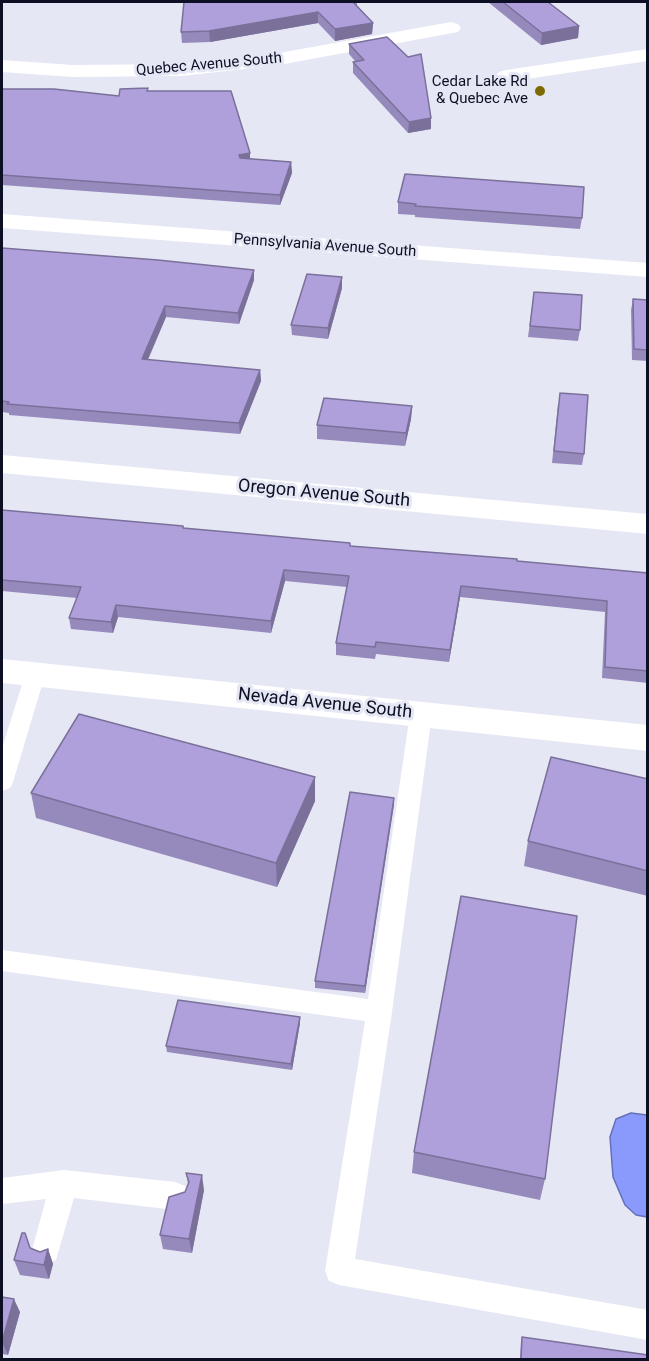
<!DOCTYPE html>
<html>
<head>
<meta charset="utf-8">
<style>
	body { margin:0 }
	#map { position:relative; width:649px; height:1361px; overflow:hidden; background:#e5e7f4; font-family:Roboto,sans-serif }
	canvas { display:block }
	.frame { position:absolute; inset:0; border:3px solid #0d1025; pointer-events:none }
</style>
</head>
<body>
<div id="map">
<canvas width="649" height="1361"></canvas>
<div class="frame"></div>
</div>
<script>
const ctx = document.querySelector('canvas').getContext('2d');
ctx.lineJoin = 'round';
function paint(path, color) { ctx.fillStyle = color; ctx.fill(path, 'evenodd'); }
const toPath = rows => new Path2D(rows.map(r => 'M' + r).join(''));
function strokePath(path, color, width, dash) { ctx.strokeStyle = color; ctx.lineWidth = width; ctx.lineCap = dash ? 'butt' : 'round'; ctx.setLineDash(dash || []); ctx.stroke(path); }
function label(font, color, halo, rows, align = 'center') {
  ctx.font = font + ' Roboto,sans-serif'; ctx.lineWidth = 6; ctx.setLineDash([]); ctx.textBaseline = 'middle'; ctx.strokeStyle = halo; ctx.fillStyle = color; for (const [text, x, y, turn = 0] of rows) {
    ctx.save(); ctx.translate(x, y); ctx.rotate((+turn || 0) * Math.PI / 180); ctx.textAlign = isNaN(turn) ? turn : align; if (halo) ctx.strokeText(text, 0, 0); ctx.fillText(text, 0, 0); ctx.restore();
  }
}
const water = toPath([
	[631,1113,647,1115,647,1217,636,1215,625,1205,613,1177,610,1137,616,1119,631,1113]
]);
paint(water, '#8a99fc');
strokePath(water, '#6470bc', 1.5);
paint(toPath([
	[35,667,42,670,45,675,13,782,10,788,2,791,2,748,25,675,28,670,35,667],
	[421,706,429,708,432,714,392,1012,355,1259,648,1310,648,1340,339,1285,329,1281,325,1271,365,1021,2,971,2,950,368,999,410,714,413,708,421,706],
	[64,1170,175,1182,185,1186,189,1196,185,1206,175,1210,74,1198,56,1260,46,1264,36,1260,32,1250,46,1199,2,1204,2,1178,64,1170]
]), '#fff');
paint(toPath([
	[451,22,458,24,461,28,458,32,279,65,182,76,73,77,2,72,2,60,73,65,182,64,279,53,451,22],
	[648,49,648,61,506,82,499,80,496,76,499,72,506,70,648,49],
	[2,214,648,263,648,277,2,228,2,214],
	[2,455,648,514,648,534,2,473,2,455],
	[2,659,648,725,648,751,2,683,2,659]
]), '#fff');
paint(toPath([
	[357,2,357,6,373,23,372,34,335,41,318,23,210,42,182,43,181,32],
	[488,2,548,2,579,26,578,38,541,45],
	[349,44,431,118,431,129,408,133,353,73,353,62,355,61,349,54],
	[2,89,119,96,148,91,250,159,291,162,292,173,280,205,2,185],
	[398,202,582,218,580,229,415,217,415,215,398,214],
	[2,248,254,280,239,324,166,317,148,360,260,370,261,381,240,434,9,415,9,413,2,412],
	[342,288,328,339,292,335,291,325],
	[534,292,580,330,578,341,528,337],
	[633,299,648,300,648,361,632,360,631,310],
	[558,404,584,454,582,465,552,463],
	[412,406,411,419,405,446,317,439,317,425],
	[2,510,183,526,184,528,350,546,648,573,648,683,602,678,605,612,460,597,449,662,376,654,375,659,336,655,336,643,347,587,285,581,271,633,118,617,113,633,71,629,69,618,77,598,2,591],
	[315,777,315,801,277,887,36,818,31,793],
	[648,779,648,896,524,866,528,841],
	[394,798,365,993,315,988,315,981],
	[300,1017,300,1023,292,1070,167,1052,166,1046],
	[414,1152,545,1179,540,1200,412,1173],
	[186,1173,204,1190,192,1253,163,1249,160,1235,185,1192,188,1184],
	[30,1248,40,1252,48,1249,53,1264,49,1279,20,1275,14,1260],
	[2,1297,20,1312,8,1355,2,1354],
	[522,1337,648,1359,520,1359,521,1342]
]), '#968abd');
paint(toPath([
	[318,12,318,23,210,42,209,31],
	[373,23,372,34,335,41,335,29],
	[579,26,578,38,541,45,542,33],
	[431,118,431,129,408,133,409,122],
	[250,153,250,164,240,166,239,155],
	[291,162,292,173,280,205,280,195],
	[254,270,254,280,239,324,238,313],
	[342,277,342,288,328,339,328,328],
	[165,306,166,317,143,370,142,359],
	[260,370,261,381,240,434,239,423],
	[412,406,411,419,405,446,406,433],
	[284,570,285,581,271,633,271,621],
	[461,586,460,597,449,662,450,650],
	[116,605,118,617,113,633,111,622],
	[315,777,315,801,277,887,276,863],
	[394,798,394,805,365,993,365,986],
	[300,1017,300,1023,292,1070,291,1064],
	[202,1175,204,1190,192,1253,189,1239],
	[48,1249,53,1264,49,1279,44,1265],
	[14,1299,20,1312,8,1355,2,1342]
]), '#7a709a');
const building = toPath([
	[184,2,353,2,373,23,335,29,318,12,209,31,181,32,184,2],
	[503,2,548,2,579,26,542,33,503,2],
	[387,37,408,57,421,54,431,118,409,122,353,62,364,60,349,44,387,37],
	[148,88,147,91,231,91,250,153,239,155,240,158,291,162,280,195,2,175,2,89,54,89,119,96,120,89,148,88],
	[405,174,584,187,582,218,415,206,416,204,398,202,405,174],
	[2,248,158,260,254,270,238,313,165,306,142,359,260,370,239,423,7,404,9,402,2,401,2,248],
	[307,274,342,277,328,328,291,325,307,274],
	[534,292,582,295,580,330,530,326,534,292],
	[633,299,648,300,648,350,634,349,633,299],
	[560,393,588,395,584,454,554,451,560,393],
	[324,398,412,406,406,433,317,425,324,398],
	[2,510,183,526,183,528,350,543,350,546,517,559,517,561,648,573,648,671,605,667,607,601,461,586,450,650,376,642,375,647,336,643,349,576,284,570,271,621,116,605,111,622,69,618,81,587,2,580,2,510],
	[79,714,315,777,276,863,31,793,79,714],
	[551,757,648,779,648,871,528,841,551,757],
	[350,792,394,798,365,986,315,981,350,792],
	[461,896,577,916,545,1179,414,1152,461,896],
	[178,1000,300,1017,291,1064,166,1046,178,1000],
	[186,1173,202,1175,189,1239,160,1235,169,1197,185,1192,189,1182,186,1173],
	[22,1233,25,1233,30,1248,40,1252,48,1249,44,1265,14,1260,22,1233],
	[2,1297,14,1299,2,1342,2,1297],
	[522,1337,648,1355,648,1359,521,1359,522,1337]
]);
paint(building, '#afa0dc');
strokePath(building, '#7a709a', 1.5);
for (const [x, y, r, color] of [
	[540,91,6,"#7e6a03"]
]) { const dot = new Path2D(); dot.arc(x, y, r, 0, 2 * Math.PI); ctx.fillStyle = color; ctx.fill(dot); strokePath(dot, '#e5e7f4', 2); }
label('15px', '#0d1025', '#e5e7f4', [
	["Quebec Avenue South",209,65,-5],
	["Pennsylvania Avenue South",325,246,4]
]);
label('15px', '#0d1025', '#e5e7f4', [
	["Cedar Lake Rd",528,82],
	["& Quebec Ave",528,99]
], 'right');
label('18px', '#0d1025', '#e5e7f4', [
	["Oregon Avenue South",324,494,5],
	["Nevada Avenue South",325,704,6]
]);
</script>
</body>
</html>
